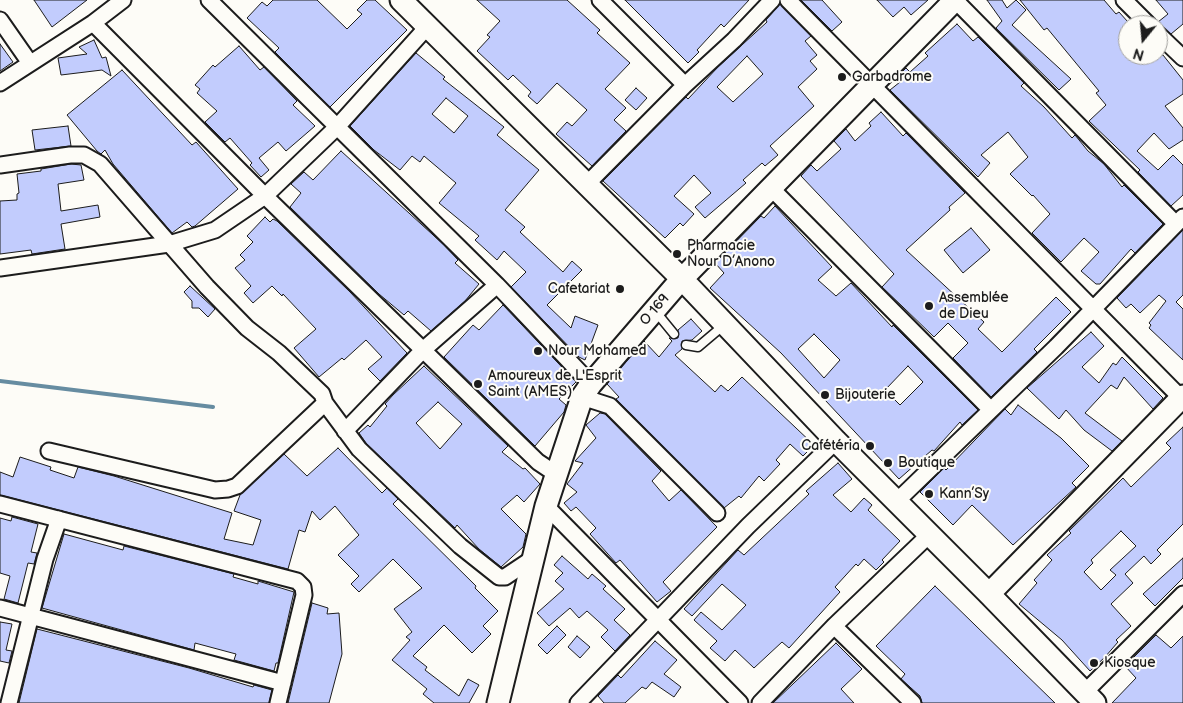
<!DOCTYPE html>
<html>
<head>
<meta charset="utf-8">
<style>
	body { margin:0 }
	#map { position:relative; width:1183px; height:703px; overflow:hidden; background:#fdfcf7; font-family:"Balsamiq Sans",sans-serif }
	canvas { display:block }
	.north { position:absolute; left:1118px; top:15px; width:50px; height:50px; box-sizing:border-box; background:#fdfcf7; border:1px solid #a3a29f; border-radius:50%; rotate:197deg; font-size:14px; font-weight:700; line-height:20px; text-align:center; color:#1c1c1c }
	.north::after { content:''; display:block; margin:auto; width:18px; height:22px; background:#1c1c1c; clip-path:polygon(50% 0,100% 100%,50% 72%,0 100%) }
</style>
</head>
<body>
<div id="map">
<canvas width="1183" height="703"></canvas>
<div class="north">N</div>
</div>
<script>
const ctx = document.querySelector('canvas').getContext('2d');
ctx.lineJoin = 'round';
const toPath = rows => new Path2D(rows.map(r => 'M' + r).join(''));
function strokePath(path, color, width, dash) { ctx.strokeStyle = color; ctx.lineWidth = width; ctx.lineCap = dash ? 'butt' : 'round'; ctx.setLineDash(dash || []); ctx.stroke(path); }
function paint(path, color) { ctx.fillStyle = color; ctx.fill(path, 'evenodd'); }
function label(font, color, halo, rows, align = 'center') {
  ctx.font = font + ' "Balsamiq Sans",sans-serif'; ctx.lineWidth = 4; ctx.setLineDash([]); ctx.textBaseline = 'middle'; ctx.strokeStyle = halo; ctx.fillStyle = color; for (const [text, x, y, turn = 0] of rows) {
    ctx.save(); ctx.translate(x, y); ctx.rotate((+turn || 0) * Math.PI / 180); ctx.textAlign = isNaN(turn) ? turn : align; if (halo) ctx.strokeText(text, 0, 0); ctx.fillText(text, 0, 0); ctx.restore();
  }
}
strokePath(toPath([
	[0,381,213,407]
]), '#668ca1', 4);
const building = toPath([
	[34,0,87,0,52,27,34,0],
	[273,0,317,0,347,29,362,14,357,10,367,0,375,0,407,30,330,107,275,52,279,48,247,18,262,2,267,6,273,0],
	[477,0,567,0,600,30,597,33,630,63,605,89,626,108,614,120,626,131,592,166,556,134,567,122,572,126,587,110,557,83,537,104,528,96,531,92,513,75,508,80,477,51,490,37,487,35,500,21,477,0],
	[625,0,749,0,724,27,721,24,697,50,699,52,688,63,625,0],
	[801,0,822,0,842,22,832,31,801,0],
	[877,0,928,0,911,15,904,7,893,17,877,0],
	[987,0,1002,0,1007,8,1016,0,1026,10,1012,25,1071,79,1059,90,996,28,1002,21,987,0],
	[1020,0,1104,0,1116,14,1119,12,1128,22,1128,55,1163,55,1183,80,1183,94,1165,106,1183,128,1183,140,1169,149,1154,133,1137,151,1158,170,1173,155,1183,165,1183,195,1171,206,1138,172,1140,170,1089,121,1106,105,1096,93,1099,91,1047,28,1044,30,1020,0],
	[1156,0,1183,0,1183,24,1171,34,1158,25,1158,22,1168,14,1156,0],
	[780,4,811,36,805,41,817,55,810,61,817,69,798,87,814,106,770,146,778,155,765,166,762,163,743,180,746,183,705,218,695,207,711,193,694,175,674,196,694,214,683,226,680,223,665,238,603,181,686,97,688,99,718,67,767,22,766,20,780,4],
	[747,56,763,74,733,102,717,87,747,56],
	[957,24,973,41,978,37,1024,83,1021,86,1044,107,1072,138,1075,135,1088,151,1104,164,1122,187,1124,185,1163,224,1135,253,1131,249,1100,284,1096,284,1081,271,1099,252,1084,238,1061,262,1032,233,1050,214,1033,195,1032,196,1010,174,1028,157,1008,132,981,155,990,163,978,177,890,90,900,82,896,78,906,68,910,72,928,56,925,53,957,24],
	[94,40,102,58,106,57,111,76,102,70,61,75,58,58,87,54,79,47,94,40],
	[0,44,13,62,0,71,0,44],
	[239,46,260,70,264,67,297,101,293,105,315,126,286,151,278,142,259,158,269,170,261,177,250,165,252,163,230,138,225,142,205,122,217,111,197,93,200,89,195,85,213,65,215,67,239,46],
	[416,53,445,77,443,79,504,127,497,135,539,170,505,210,525,227,520,232,563,272,572,261,582,270,547,305,571,328,575,316,598,325,585,360,579,357,511,287,526,272,504,251,497,260,475,240,479,236,439,203,456,183,424,156,420,162,412,156,400,170,374,150,350,126,416,53],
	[446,98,468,116,454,133,432,114,446,98],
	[122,70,192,145,196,142,238,189,195,226,192,227,187,222,172,233,113,164,105,150,101,154,97,151,67,115,122,70],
	[636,88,647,98,636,110,625,100,636,88],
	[881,112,903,136,906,133,965,193,949,207,950,210,906,250,984,322,978,329,1002,352,1056,297,1071,312,1034,349,1037,352,991,397,953,358,968,343,948,323,934,337,903,307,882,287,894,274,801,176,811,165,817,171,841,149,834,141,846,129,855,141,871,126,869,123,881,112],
	[68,126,71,146,35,150,32,130,68,126],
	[341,151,444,245,458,260,455,263,479,284,465,301,431,331,408,311,404,315,379,294,290,207,301,193,291,184,304,172,313,180,341,151],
	[71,164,81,165,84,180,58,184,61,211,98,205,100,217,61,224,65,249,32,254,31,250,0,254,0,201,17,200,17,194,19,193,17,174,41,171,41,169,71,164],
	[775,206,832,267,818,280,836,296,851,283,892,327,893,325,978,410,962,425,960,422,934,451,932,450,899,479,781,353,710,288,724,273,715,263,761,216,764,218,775,206],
	[814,334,840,360,824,378,798,349,814,334],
	[908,366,923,382,900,405,885,390,908,366],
	[265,217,270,222,273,219,277,221,350,292,407,353,380,381,368,369,382,357,366,340,344,360,342,358,319,377,294,348,316,329,283,294,282,296,272,286,253,303,244,293,251,286,235,268,245,260,240,255,253,242,247,236,265,217],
	[971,228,990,250,963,273,944,250,971,228],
	[1183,230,1183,295,1176,302,1183,309,1183,360,1149,328,1151,325,1149,323,1166,301,1159,295,1140,313,1131,304,1126,308,1117,298,1183,230],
	[190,286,215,309,208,317,199,308,192,308,192,301,184,292,190,286],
	[503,305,576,382,559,399,566,405,564,412,535,446,444,357,473,325,479,330,503,305],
	[691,319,702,331,692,340,682,341,682,349,675,355,715,392,721,385,728,391,742,377,814,445,803,456,790,444,776,460,780,464,764,481,759,476,741,498,739,496,724,508,616,399,619,397,607,384,644,341,659,357,672,341,669,338,678,338,678,330,691,319],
	[1091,332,1104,346,1082,367,1099,383,1113,363,1116,365,1122,357,1163,398,1153,409,1124,377,1117,389,1111,385,1085,413,1122,441,1112,451,1084,430,1066,410,1059,419,1027,388,1091,332],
	[424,366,508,446,502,452,523,469,525,468,540,484,524,502,517,495,501,509,526,534,523,547,501,567,479,549,457,525,455,528,366,443,359,433,368,425,370,427,387,406,385,404,393,395,424,366],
	[438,402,462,424,440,449,416,423,438,402],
	[1018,405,1061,438,1089,466,1072,483,1076,487,1013,545,972,505,953,525,920,492,944,468,946,470,1005,409,1011,415,1018,405],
	[600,413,605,414,661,471,652,481,669,501,681,490,717,527,663,582,671,591,657,602,620,560,616,563,590,534,596,528,576,507,571,511,564,503,577,492,567,484,583,463,575,461,596,438,586,425,600,413],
	[1183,427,1183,524,1157,550,1161,554,1151,564,1144,556,1125,574,1133,583,1111,604,1131,626,1116,640,1118,642,1105,657,1090,671,1062,640,1019,604,1037,583,1034,580,1052,560,1047,555,1071,533,1069,531,1123,478,1131,487,1171,448,1166,443,1183,427],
	[1121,531,1136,546,1110,570,1116,575,1101,590,1084,572,1093,563,1091,560,1121,531],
	[338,448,382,493,387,488,398,499,393,504,476,586,475,588,498,611,483,626,491,634,472,653,444,625,413,656,427,667,425,670,459,696,468,679,479,685,469,703,434,703,423,694,427,689,392,660,410,640,406,637,412,632,394,609,422,588,393,559,359,592,351,584,359,576,338,555,359,535,335,506,320,520,312,511,305,532,299,530,288,569,0,495,0,472,13,477,20,457,51,467,50,470,74,478,78,467,114,476,232,513,224,539,253,545,261,520,234,511,240,495,284,454,307,476,338,448],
	[838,463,852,479,833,495,851,512,864,498,872,505,868,510,900,541,882,560,884,562,876,570,864,559,858,566,856,564,835,587,840,592,789,648,782,642,754,668,735,650,725,661,710,648,717,641,694,620,701,612,722,630,746,605,722,584,692,616,684,609,738,550,744,555,809,494,806,491,838,463],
	[12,517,38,524,31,552,37,553,34,564,28,563,18,603,4,599,10,576,0,573,0,518,11,521,12,517],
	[64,534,123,550,124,546,234,574,233,577,258,584,258,581,294,592,278,663,276,663,274,671,234,660,236,654,195,643,194,650,42,608,64,534],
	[562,556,588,579,592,574,606,586,603,589,625,609,614,620,630,635,615,651,601,637,608,630,587,611,579,618,570,608,549,626,537,613,564,589,555,581,563,573,554,565,562,556],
	[1183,558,1183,578,1155,606,1143,594,1183,558],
	[935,586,1055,703,922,703,920,696,901,679,905,674,876,646,935,586],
	[312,603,328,608,327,614,339,613,342,654,329,703,288,703,312,603],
	[0,622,12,624,6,650,12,651,9,663,0,661,0,622],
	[557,626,566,635,547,654,538,645,557,626],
	[37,629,189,668,253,687,254,685,272,690,269,703,19,703,37,629],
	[1156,635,1171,648,1183,636,1183,703,1112,703,1136,678,1125,666,1156,635],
	[577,636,590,647,580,658,568,647,577,636],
	[655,641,677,660,664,674,681,687,674,697,652,682,646,689,642,687,625,703,604,703,598,696,618,675,621,678,655,641],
	[836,643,862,669,841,689,854,703,773,703,836,643]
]);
paint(building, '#c2ccfd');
strokePath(building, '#1c1c1c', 1);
const lane = toPath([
	[656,312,674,334],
	[686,345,698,347,724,325]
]);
const street = toPath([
	[209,0,497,285,591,384],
	[600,0,685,85],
	[788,0,1183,400],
	[955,0,1176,224],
	[1124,0,1149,25],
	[0,20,30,63],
	[93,23,265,196,538,462,556,474],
	[1158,34,1183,58],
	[0,83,93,23,123,0],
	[0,165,70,155,84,155,100,164,207,287,247,328,279,353,322,394,325,403,359,449,460,546,499,577,505,577,532,559],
	[587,184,685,85,734,40,772,0],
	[770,187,991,410],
	[0,268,169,244,215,230,265,196,337,127,428,26],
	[582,397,610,406,717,513],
	[345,431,423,350,497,285],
	[49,451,215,490,228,489,237,486,325,403],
	[897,501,1056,347,1183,217],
	[0,504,297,581,303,587,304,595,278,703],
	[546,506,740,703],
	[0,608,283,683],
	[834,626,913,703],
	[1084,693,1183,594],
	[9,703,45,559,59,519],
	[578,703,748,526,836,441],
	[760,703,834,626,930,534]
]);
const secondary = toPath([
	[401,0,682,279,836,441,989,594,1095,703],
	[989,594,1183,396],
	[498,703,546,506,582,397,591,384,678,283,955,0]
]);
strokePath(lane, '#1c1c1c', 11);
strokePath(street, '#1c1c1c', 19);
strokePath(secondary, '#1c1c1c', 25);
strokePath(lane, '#fdfcf7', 8);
strokePath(street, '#fdfcf7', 15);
strokePath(secondary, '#fdfcf7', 21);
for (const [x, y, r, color] of [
	[842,77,5,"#1c1c1c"],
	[677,254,5,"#1c1c1c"],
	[620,289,5,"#1c1c1c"],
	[929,306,5,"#1c1c1c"],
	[538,351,5,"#1c1c1c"],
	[478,384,5,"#1c1c1c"],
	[825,395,5,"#1c1c1c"],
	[870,446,5,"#1c1c1c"],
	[888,463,5,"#1c1c1c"],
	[929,494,5,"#1c1c1c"],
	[1094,663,5,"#1c1c1c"]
]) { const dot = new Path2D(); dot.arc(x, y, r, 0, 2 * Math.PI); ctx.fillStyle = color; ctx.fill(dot); strokePath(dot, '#fdfcf7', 2); }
label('14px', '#1c1c1c', '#fdfcf7', [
	["Garbadrome",852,77],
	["Pharmacie",687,246],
	["Nour D’Anono",687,262],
	["Cafetariat",610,289,"right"],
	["Assemblée",939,298],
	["de Dieu",939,314],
	["Nour Mohamed",548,351],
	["Amoureux de L'Esprit",488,376],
	["Saint (AMES)",488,392],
	["Bijouterie",835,395],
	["Cafétéria",860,446,"right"],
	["Boutique",898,463],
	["Kann’Sy",939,494],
	["Kiosque",1104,663]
], 'left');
label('14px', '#1c1c1c', '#fdfcf7', [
	["O 169",655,310,-49]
]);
</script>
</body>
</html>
